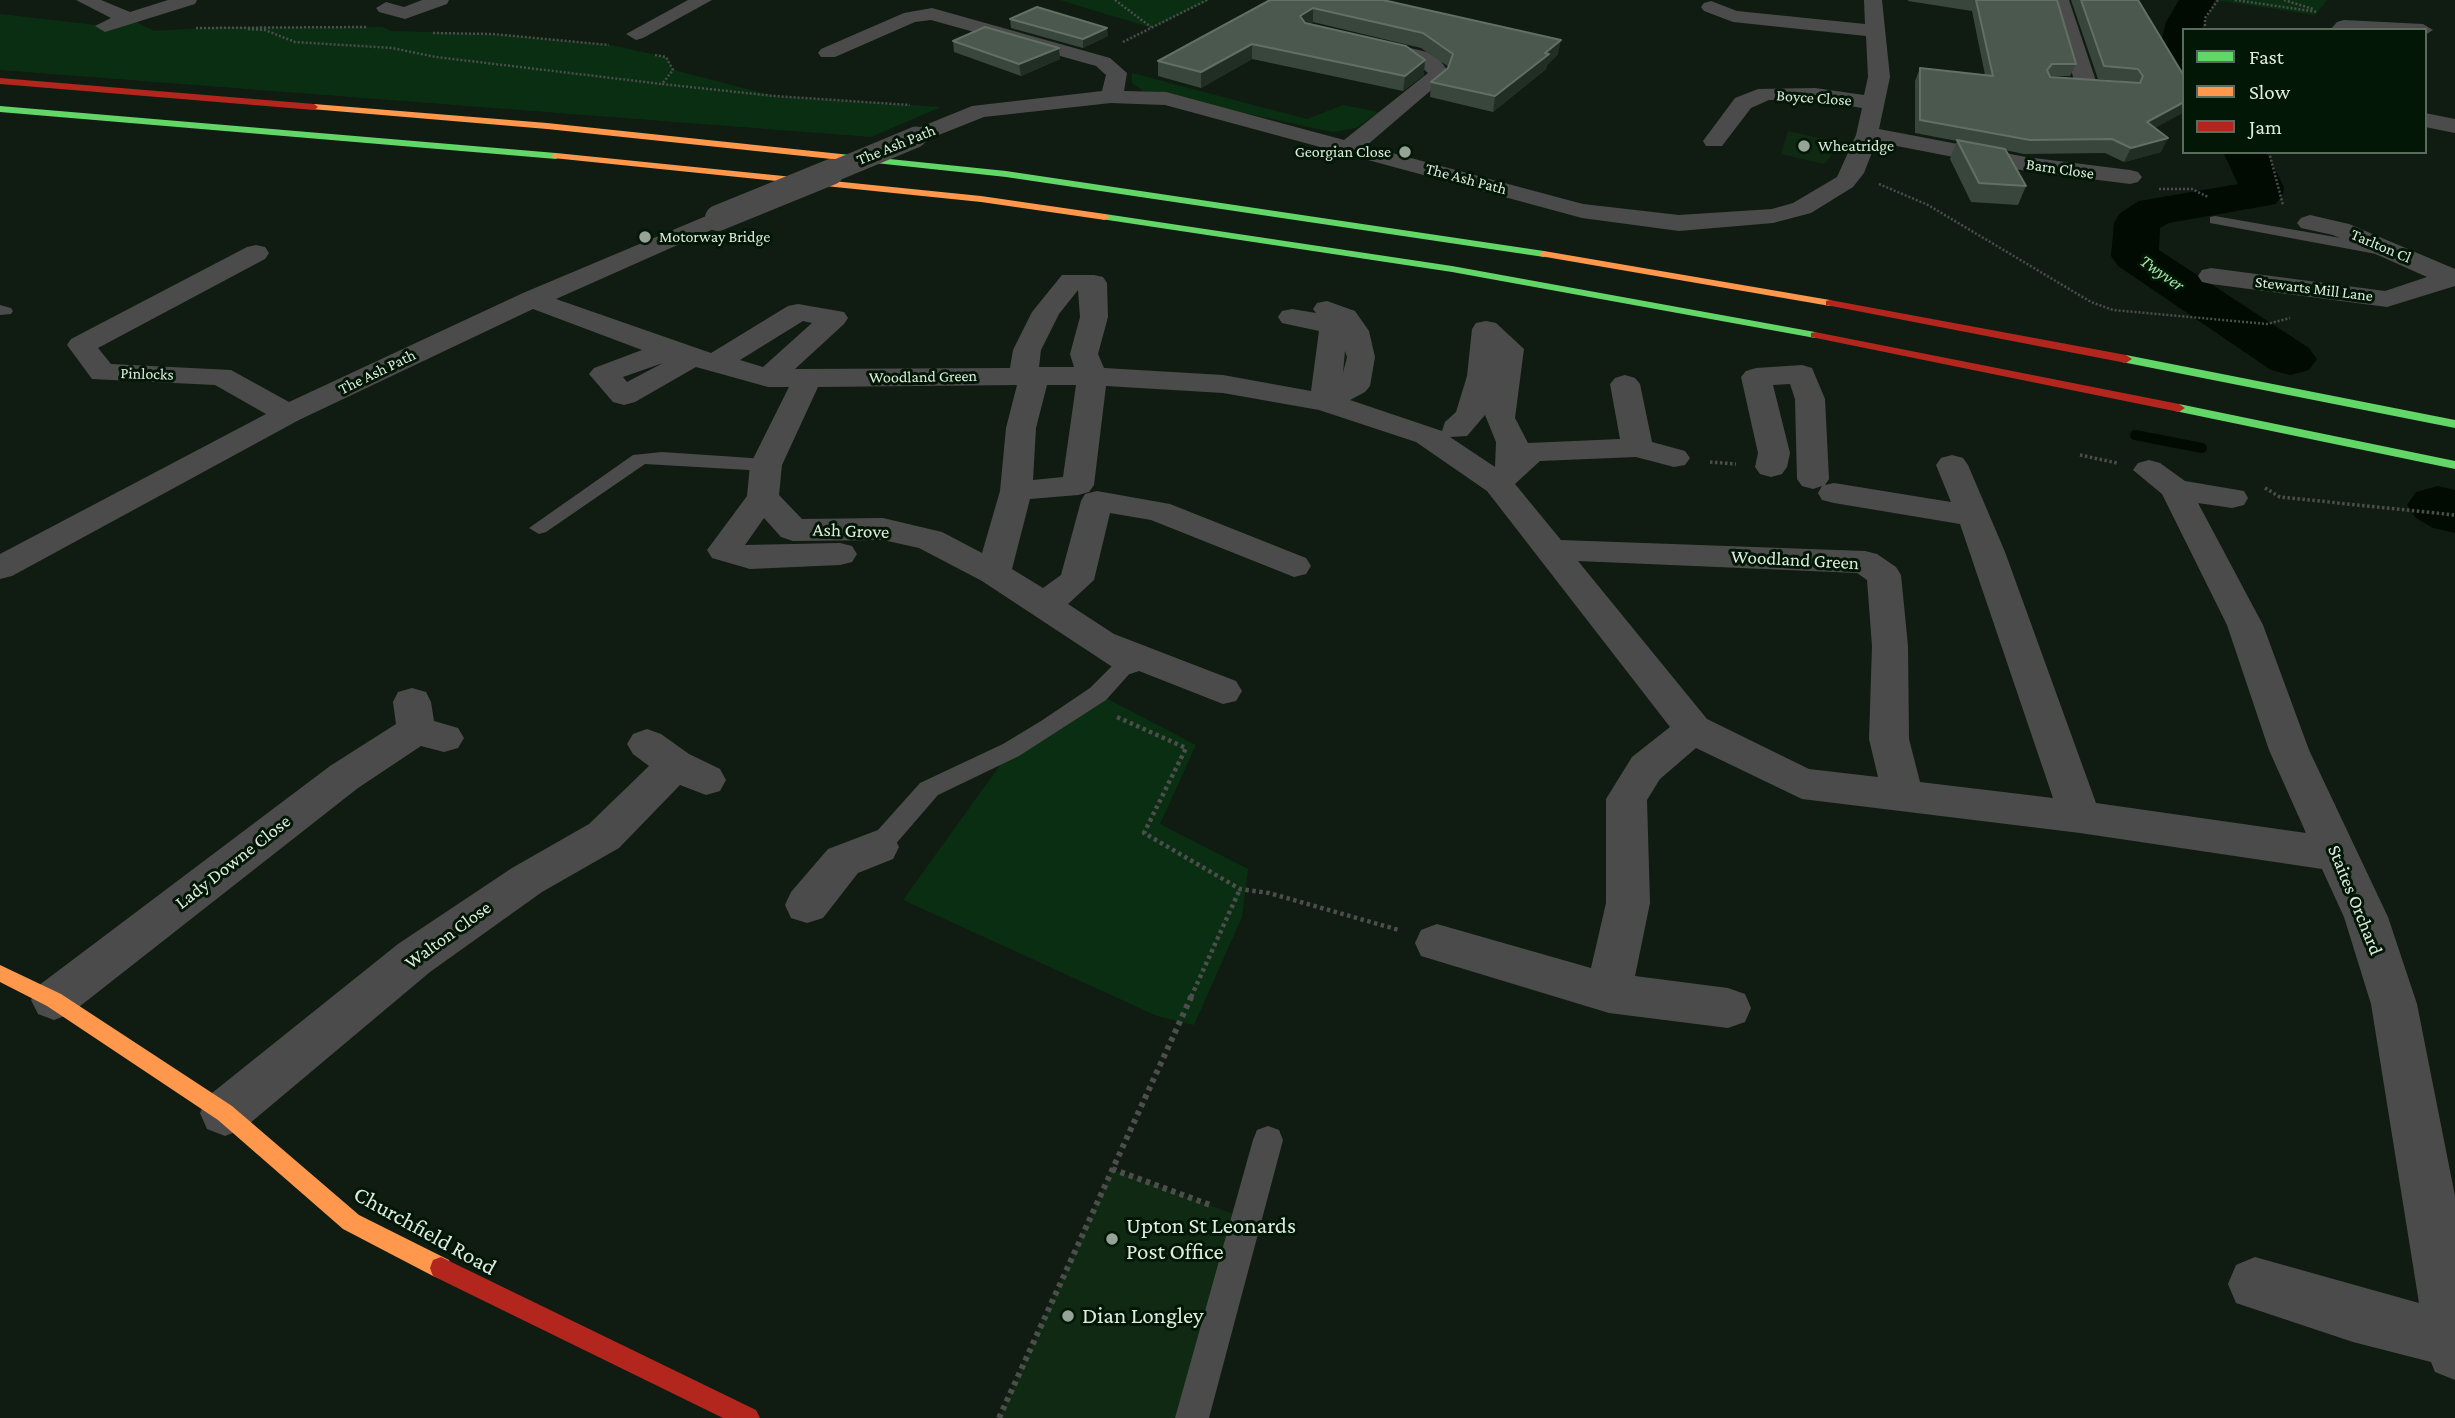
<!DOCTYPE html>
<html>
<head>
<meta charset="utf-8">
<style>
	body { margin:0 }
	#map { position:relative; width:2455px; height:1418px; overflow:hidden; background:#101c12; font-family:"Crimson Pro",serif }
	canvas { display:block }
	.legend { position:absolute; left:2182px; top:28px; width:245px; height:126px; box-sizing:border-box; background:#031706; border:2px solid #5b6c5d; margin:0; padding:9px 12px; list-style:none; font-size:21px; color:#deecdf }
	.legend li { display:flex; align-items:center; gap:14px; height:35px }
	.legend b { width:35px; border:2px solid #5b6c5d }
</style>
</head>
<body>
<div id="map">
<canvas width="2455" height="1418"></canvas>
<ul class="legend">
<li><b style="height:9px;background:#63d668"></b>Fast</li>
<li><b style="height:9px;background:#ff974d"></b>Slow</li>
<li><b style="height:9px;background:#b3261e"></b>Jam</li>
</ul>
</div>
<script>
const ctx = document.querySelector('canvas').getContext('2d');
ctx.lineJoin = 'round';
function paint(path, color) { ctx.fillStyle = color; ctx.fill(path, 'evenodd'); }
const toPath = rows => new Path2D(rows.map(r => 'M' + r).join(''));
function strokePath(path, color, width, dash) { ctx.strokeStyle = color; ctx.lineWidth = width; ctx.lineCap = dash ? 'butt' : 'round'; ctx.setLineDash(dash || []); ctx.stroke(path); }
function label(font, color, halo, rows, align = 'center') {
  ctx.font = font + ' "Crimson Pro",serif'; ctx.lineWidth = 6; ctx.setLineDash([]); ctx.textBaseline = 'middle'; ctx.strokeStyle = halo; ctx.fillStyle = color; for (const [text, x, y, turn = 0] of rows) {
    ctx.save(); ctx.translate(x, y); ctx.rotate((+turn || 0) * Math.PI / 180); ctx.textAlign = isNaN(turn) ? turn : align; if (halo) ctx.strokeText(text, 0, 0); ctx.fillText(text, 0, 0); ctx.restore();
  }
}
paint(toPath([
	[1788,131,1802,134,1842,143,1824,164,1781,154],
	[1112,1169,1247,1219,1192,1418,999,1418]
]), '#102913');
paint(toPath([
	[1060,0,1210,0,1152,28],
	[2215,0,2327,0,2315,15],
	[0,14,105,26,130,19,154,31,219,27,382,27,392,31,493,34,611,45,666,57,674,70,774,96,941,107,871,137,0,70],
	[1132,73,1307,119,1343,105,1379,112,1356,128,1332,132,1143,91,1132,83],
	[1098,694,1196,745,1160,824,1248,869,1242,917,1194,1025,1157,1016,903,900,1011,750]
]), '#0a2e11');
strokePath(toPath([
	[2135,435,2202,448]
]), '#010b02', 10);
paint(toPath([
	[2179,0,2215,0,2201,30,2184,30,2184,88,2170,84,2155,64,2166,22,2179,0],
	[2223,152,2266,152,2284,187,2283,194,2276,204,2169,223,2160,228,2159,250,2309,348,2317,359,2309,370,2290,375,2271,370,2118,266,2111,256,2114,223,2120,213,2139,201,2238,184,2223,152],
	[2438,486,2455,490,2455,533,2433,528,2416,518,2407,505,2416,492,2438,486]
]), '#010b02');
strokePath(toPath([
	[1115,0,1151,27],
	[2235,0,2318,12],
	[2284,0,2313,9],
	[196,28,366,27],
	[248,29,265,30,295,42,392,48,436,57,662,84],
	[2205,30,2205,18,2218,0],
	[433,33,493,34,609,45],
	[1123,42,1207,0],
	[655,55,666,57,673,70,662,84,774,96,910,105],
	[2269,152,2283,205],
	[1879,184,1928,205,2091,302,2113,310,2267,324,2290,318],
	[2159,189,2192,189,2208,197]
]), '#4c4d4c', 2.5, [2, 2]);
strokePath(toPath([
	[2080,455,2117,463],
	[1710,462,1736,464],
	[2265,488,2280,497,2455,515]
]), '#4c4d4c', 3.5, [2.5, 2.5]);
strokePath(toPath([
	[1117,717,1186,748,1144,833,1240,889,1269,893,1399,930],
	[1191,997,1240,889]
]), '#4c4d4c', 4.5, [3.5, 3.5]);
strokePath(toPath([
	[1112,1169,1213,1206],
	[999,1418,1192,995]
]), '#4c4d4c', 6, [4.5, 4.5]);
paint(toPath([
	[2215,216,2387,246,2395,251,2387,256,2210,223,2210,217,2215,216],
	[0,305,11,308,13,311,11,314,0,315,0,305],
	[662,452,766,459,775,465,766,471,645,464,546,532,539,534,529,528,633,455,662,452],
	[1130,653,1138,656,1141,661,1106,700,1019,756,938,795,887,854,878,857,869,854,866,847,869,840,920,783,1003,744,1041,721,1090,688,1122,656,1130,653],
	[1268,1126,1279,1130,1283,1140,1209,1418,1175,1418,1253,1140,1257,1130,1268,1126]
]), '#4c4b4b');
paint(toPath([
	[76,0,101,0,130,12,168,0,197,0,195,4,105,32,95,26,111,18,76,0],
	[422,0,449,0,447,4,405,19,379,12,376,8,386,2,404,7,422,0],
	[688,0,712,0,643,38,636,40,626,34,688,0],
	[1864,0,1882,0,1890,77,1879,129,2026,157,2130,170,2138,172,2142,177,2138,182,2130,184,2026,171,1876,142,1864,173,1853,187,1811,213,1773,223,1679,231,1582,218,1165,105,1111,103,984,117,916,144,905,137,908,132,972,106,1102,91,1106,75,1096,66,931,20,915,22,835,57,821,57,818,53,821,49,904,13,932,8,1110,58,1127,73,1124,91,1166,92,1344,140,1428,73,1413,60,1362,48,1359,44,1362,40,1369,38,1427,52,1440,60,1450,74,1366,146,1583,204,1679,215,1772,209,1793,203,1837,177,1856,135,1862,108,1815,100,1769,100,1751,108,1722,146,1706,146,1703,141,1735,98,1758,89,1815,88,1864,95,1868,77,1866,36,1733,22,1704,11,1701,7,1704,3,1711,1,1737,11,1865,24,1864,0],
	[2051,0,2069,0,2098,87,2095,92,2087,93,2076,87,2051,0],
	[2344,20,2423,24,2433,30,2425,35,2425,30,2330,30,2337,22,2344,20],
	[2425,113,2455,119,2455,133,2425,127,2425,113],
	[718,211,727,213,730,218,727,223,556,299,711,353,788,306,798,304,844,312,848,318,844,324,795,369,1010,368,1013,350,1032,312,1062,275,1094,275,1103,277,1107,283,1108,317,1098,354,1104,368,1223,375,1311,391,1319,331,1282,323,1278,317,1282,311,1292,309,1316,313,1313,309,1317,303,1327,301,1355,311,1369,331,1375,357,1370,386,1365,392,1350,400,1442,431,1445,422,1456,412,1467,376,1472,329,1476,323,1486,321,1496,323,1524,349,1515,418,1528,443,1620,439,1610,384,1615,378,1625,375,1635,378,1640,384,1652,442,1685,451,1690,458,1685,465,1674,467,1636,457,1540,461,1515,484,1561,540,1865,551,1877,554,1896,567,1901,575,1908,646,1909,739,1920,782,2053,798,1960,524,1834,503,1822,500,1818,493,1822,486,1813,489,1802,486,1797,479,1795,399,1790,384,1773,385,1790,453,1787,467,1782,474,1771,477,1760,474,1755,467,1758,453,1741,377,1746,371,1756,368,1802,365,1812,368,1825,399,1829,479,1825,485,1834,483,1951,502,1936,465,1941,458,1952,455,1963,458,1968,465,2005,552,2096,803,2306,833,2269,750,2227,625,2162,494,2133,470,2138,463,2149,460,2160,463,2185,481,2244,491,2248,498,2244,505,2232,508,2198,503,2263,625,2309,750,2388,917,2417,1004,2455,1196,2455,1380,2435,1372,2431,1362,2353,1342,2236,1303,2228,1284,2236,1265,2255,1257,2419,1303,2371,1004,2344,917,2322,869,2080,833,1802,799,1696,748,1660,779,1647,800,1650,903,1635,976,1728,988,1745,994,1751,1008,1745,1022,1728,1028,1609,1013,1421,956,1415,943,1421,930,1437,924,1591,968,1606,903,1606,799,1632,757,1670,727,1487,491,1416,442,1319,410,1223,393,1106,386,1094,485,1089,492,1078,495,1030,499,1012,569,1043,588,1061,575,1081,501,1085,494,1097,491,1170,504,1306,558,1311,566,1306,574,1294,577,1151,520,1110,513,1094,580,1068,604,1114,634,1236,681,1242,691,1236,701,1223,704,1139,671,1130,674,1117,670,982,581,919,548,883,540,793,541,781,537,764,518,745,545,840,543,852,546,857,554,852,562,840,565,750,569,712,558,707,550,747,496,750,465,789,387,768,387,696,367,635,402,624,405,613,402,589,374,594,368,642,350,533,309,299,420,12,576,0,579,0,554,266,414,215,385,92,379,67,345,71,339,247,247,256,245,265,247,269,253,265,259,98,348,111,364,231,370,289,402,523,293,718,211],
	[1078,290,1080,317,1070,354,1074,367,1039,367,1041,350,1059,314,1078,290],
	[803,321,812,323,763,367,740,360,803,321],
	[1345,351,1347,357,1343,373,1345,351],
	[663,363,627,382,623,377,663,363],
	[1017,385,1006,428,1000,491,982,553,942,532,883,518,802,519,779,495,782,465,818,387,1017,385],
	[1047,385,1076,385,1063,477,1033,480,1036,428,1047,385],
	[1485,415,1496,442,1495,467,1450,437,1467,436,1485,415],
	[1578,561,1857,573,1867,580,1872,646,1869,739,1878,777,1809,769,1707,719,1578,561],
	[2310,215,2349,224,2455,269,2455,286,2387,307,2211,284,2202,282,2198,276,2202,270,2211,268,2385,291,2427,277,2333,235,2301,228,2297,223,2301,218,2310,215],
	[412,688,426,692,431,702,434,721,458,728,464,738,458,748,444,752,421,746,358,788,70,1014,54,1020,38,1014,31,1000,38,986,330,766,396,724,393,702,398,692,412,688],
	[647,729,661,734,689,754,720,769,726,780,720,791,706,795,680,785,619,848,542,892,430,972,243,1129,225,1136,207,1129,200,1113,207,1097,398,944,512,868,589,824,649,766,633,754,627,744,633,734,647,729],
	[878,830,893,835,899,847,893,859,858,873,823,918,807,923,791,918,785,905,791,892,828,849,878,830]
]), '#4c4b4b');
paint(toPath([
	[0,106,556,153,561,156,556,159,0,112,0,106],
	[841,154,1006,171,1544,251,1549,254,1544,257,1006,177,838,159,836,157,841,154],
	[1105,214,1452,266,1815,332,1821,335,1815,338,1452,272,1101,219,1100,217,1105,214],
	[2126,355,2455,420,2455,428,2122,362,2122,356,2126,355],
	[2179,404,2455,461,2455,469,2175,411,2173,408,2179,404]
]), '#63d668');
paint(toPath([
	[314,104,547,123,841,154,846,157,841,160,547,129,311,109,311,105,314,104],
	[556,153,981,196,1105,214,1110,217,1105,220,981,202,553,158,551,156,556,153],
	[1544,251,1830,300,1836,303,1830,306,1540,256,1539,254,1544,251],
	[0,965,61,994,232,1106,359,1215,449,1260,452,1268,449,1276,441,1279,433,1276,343,1229,218,1120,47,1006,0,982,0,965]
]), '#ff974d');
paint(toPath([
	[0,78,314,104,318,107,314,110,0,84,0,78],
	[1830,300,2126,355,2132,359,2126,363,1826,305,1826,301,1830,300],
	[1815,332,2179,404,2185,408,2179,412,1811,337,1811,333,1815,332],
	[441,1257,756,1410,760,1418,723,1418,433,1276,430,1268,433,1260,441,1257]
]), '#b3261e');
strokePath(toPath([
	[827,174,916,137]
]), '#4c4b4b', 21);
strokePath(toPath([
	[718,218,831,172]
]), '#4c4b4b', 26);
paint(toPath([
	[1270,0,1558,54,1547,65,1546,69,1493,112,1430,97,1431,82,1449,67,1421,48,1313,22,1310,24,1424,75,1403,91,1252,59,1201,88,1158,76,1158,61],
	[1908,0,2057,0,2076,64,2070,76,2050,76,2050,77,2132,82,2098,79,2071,0,2138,0,2184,76,2184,112,2154,128,2161,152,2124,162,2105,153,2024,154,2005,150,2026,186,2018,205,1971,202,1950,159,1957,141,1915,133,1915,81,1920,68,1985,75,1972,11,1908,1],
	[1010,19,1108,36,1083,48,1011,28],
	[953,41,1060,59,1021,76,954,52]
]), '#39463b');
paint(toPath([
	[1313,8,1313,22,1299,31,1300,16],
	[1107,28,1108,36,1083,48,1083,39],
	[1561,40,1558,54,1547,65,1546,69,1493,112,1495,96],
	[1252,44,1252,59,1201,88,1201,72],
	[1059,48,1060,59,1021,76,1019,64],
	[1425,60,1424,75,1403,91,1405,76],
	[2184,102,2184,112,2141,136,2147,122],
	[2168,138,2161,152,2124,162,2131,148]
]), '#212e23');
const building = toPath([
	[1270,0,1383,0,1561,40,1545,53,1549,54,1495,96,1431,82,1448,68,1453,54,1423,33,1313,8,1300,16,1305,23,1406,46,1425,60,1405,76,1252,44,1201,72,1158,61,1270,0],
	[1976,0,2057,0,2076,64,2052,64,2047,70,2050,77,2140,83,2143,76,2138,69,2104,66,2081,0,2138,0,2184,76,2184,102,2147,122,2168,138,2131,148,2112,139,2030,140,1920,120,1920,68,1993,76,1976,0],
	[1037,7,1107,28,1083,39,1010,19,1037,7],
	[985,27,1059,48,1019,64,953,41,985,27],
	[1957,140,2005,149,2026,186,1979,183,1957,140]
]);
paint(building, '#4b584d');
strokePath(building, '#626f64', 2);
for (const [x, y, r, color] of [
	[1804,146,7,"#96a397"],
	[1405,152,7,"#96a397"],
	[645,237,7,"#96a397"],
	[1112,1239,7,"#96a397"],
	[1068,1316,7,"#96a397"]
]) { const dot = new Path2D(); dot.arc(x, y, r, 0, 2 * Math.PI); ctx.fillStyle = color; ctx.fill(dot); strokePath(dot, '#031706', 2.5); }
label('16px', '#deecdf', '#031706', [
	["Boyce Close",1814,98,4],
	["The Ash Path",896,145,-22],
	["Barn Close",2060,169,8],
	["The Ash Path",1466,179,15],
	["Tarlton Cl",2381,246,23],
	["Stewarts Mill Lane",2314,289,7],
	["The Ash Path",377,372,-26],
	["Pinlocks",147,374,2],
	["Woodland Green",923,377,-1]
]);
label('16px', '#deecdf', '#031706', [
	["Wheatridge",1818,146],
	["Georgian Close",1391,152,"right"],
	["Motorway Bridge",659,237]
], 'left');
label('italic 18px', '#a7e7ac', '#031706', [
	["Twyver",2162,273,35]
]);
label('19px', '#deecdf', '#031706', [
	["Ash Grove",851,531,2],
	["Woodland Green",1795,560,3],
	["Lady Downe Close",233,862,-38],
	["Staites Orchard",2355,900,68],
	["Walton Close",448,935,-36]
]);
label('23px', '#deecdf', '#031706', [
	["Upton St Leonards",1126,1226],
	["Post Office",1126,1252],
	["Dian Longley",1082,1316]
], 'left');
label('23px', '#deecdf', '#031706', [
	["Churchfield Road",425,1231,29]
]);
</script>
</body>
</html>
